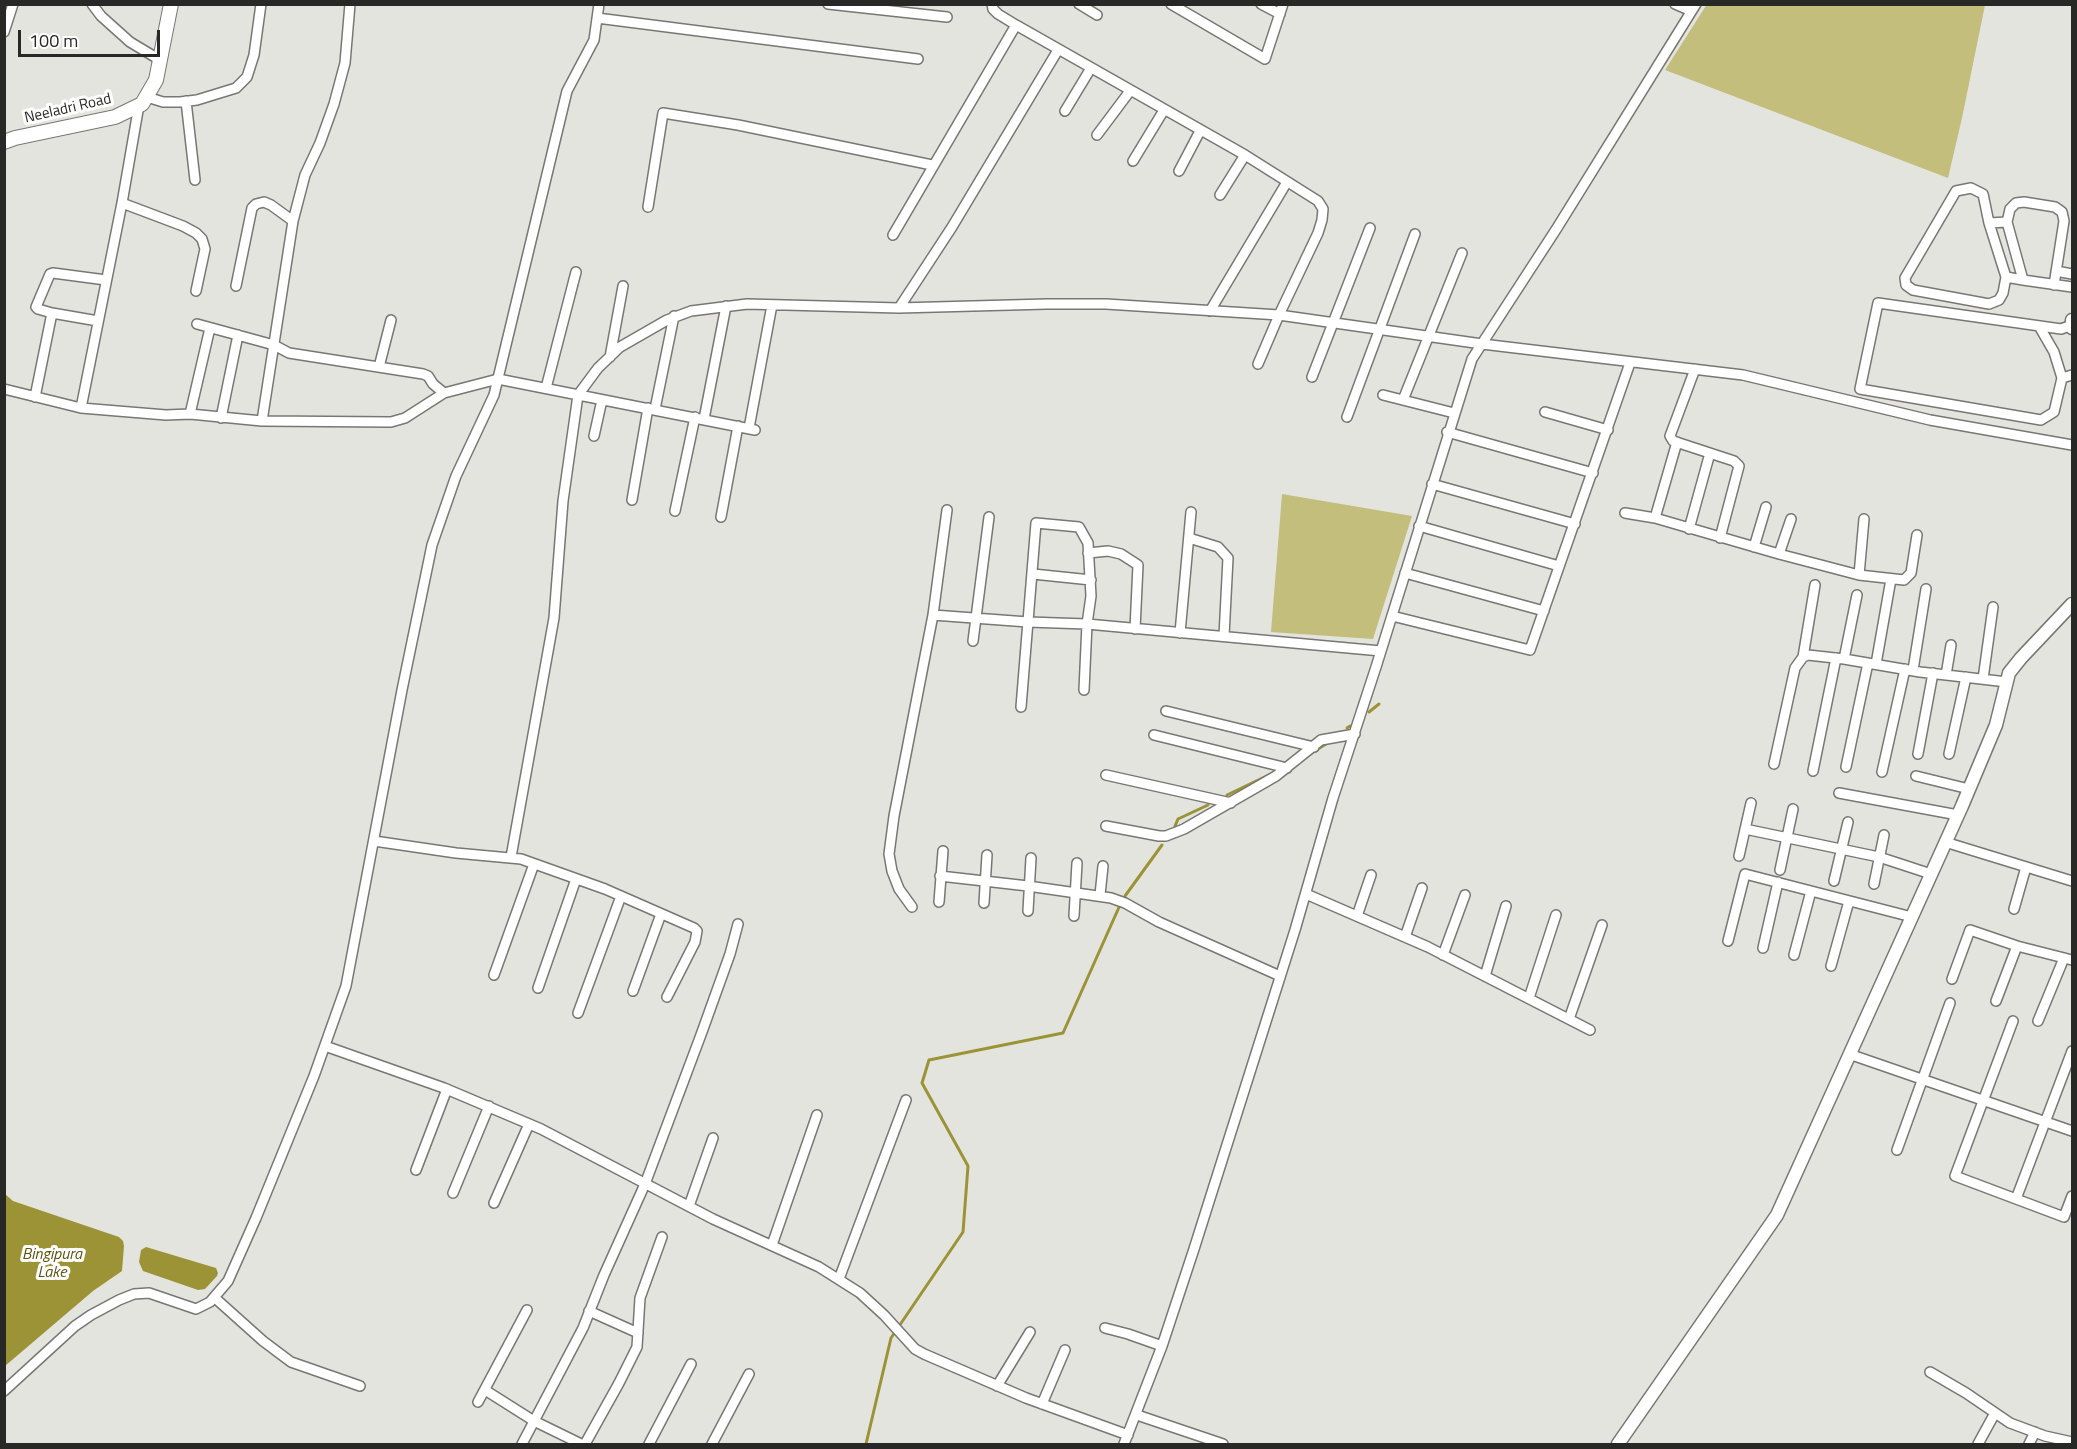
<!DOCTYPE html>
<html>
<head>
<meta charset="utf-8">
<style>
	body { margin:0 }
	#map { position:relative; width:2077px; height:1449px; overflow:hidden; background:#e4e4df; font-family:"Titillium Web",sans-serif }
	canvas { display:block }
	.frame { position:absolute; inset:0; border:6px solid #282826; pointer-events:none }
	.scale { position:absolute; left:18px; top:30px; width:142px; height:27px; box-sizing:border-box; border:3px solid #282826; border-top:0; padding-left:8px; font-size:18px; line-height:21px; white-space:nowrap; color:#282826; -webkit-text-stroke:4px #fff; paint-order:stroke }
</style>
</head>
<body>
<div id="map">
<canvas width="2077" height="1449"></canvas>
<div class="frame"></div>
<div class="scale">100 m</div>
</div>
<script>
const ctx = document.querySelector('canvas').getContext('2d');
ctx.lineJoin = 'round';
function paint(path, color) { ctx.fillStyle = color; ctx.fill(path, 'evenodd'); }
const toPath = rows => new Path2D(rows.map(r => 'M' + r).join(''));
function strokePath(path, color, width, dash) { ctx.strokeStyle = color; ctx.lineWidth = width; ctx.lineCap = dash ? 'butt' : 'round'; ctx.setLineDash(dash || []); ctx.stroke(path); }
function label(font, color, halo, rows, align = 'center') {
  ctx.font = font + ' "Titillium Web",sans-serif'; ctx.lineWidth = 6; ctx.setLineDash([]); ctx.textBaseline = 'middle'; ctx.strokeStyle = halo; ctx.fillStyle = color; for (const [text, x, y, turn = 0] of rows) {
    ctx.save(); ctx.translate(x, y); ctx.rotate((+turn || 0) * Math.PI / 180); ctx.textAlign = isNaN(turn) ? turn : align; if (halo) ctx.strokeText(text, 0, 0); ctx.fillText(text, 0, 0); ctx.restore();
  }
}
paint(toPath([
	[1707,4,1985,5,1962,118,1948,178,1665,70],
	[1282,494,1412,516,1373,639,1271,632]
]), '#c3be7c');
paint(toPath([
	[5,1194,13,1201,119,1237,123,1241,124,1246,122,1271,93,1291,5,1366],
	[146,1247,216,1268,218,1273,217,1276,205,1289,198,1290,143,1271,139,1262,141,1250]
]), '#9b9335');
strokePath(toPath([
	[1369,712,1379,704],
	[1347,728,1350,726],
	[1310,754,1326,744],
	[1227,795,1277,771],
	[1175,826,1178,819,1208,805],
	[1125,896,1162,845],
	[866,1444,891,1338,963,1232,968,1166,922,1083,929,1060,1063,1033,1120,905]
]), '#9b9335', 3);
const minor = toPath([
	[92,4,101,16,130,42,160,60],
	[828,4,947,17],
	[992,4,993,9,998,14,1016,25,1245,155,1318,201,1323,209,1322,220,1318,233,1279,315,1258,364],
	[1079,4,1097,15],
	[1171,4,1265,59,1283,4],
	[1261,4,1280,14],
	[1675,4,1691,11],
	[597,18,918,59],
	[4,32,13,4],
	[147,97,163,102,180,102,197,100,236,88,247,77,254,55,261,4],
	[186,101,195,180],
	[1065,111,1091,68],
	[1097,135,1130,91],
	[1133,161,1164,110],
	[1179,171,1200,131],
	[1220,195,1245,155],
	[122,203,183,226,196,233,202,239,205,249,196,291],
	[648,207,663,113,738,125,932,165],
	[2007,222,1989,223,1983,194,1971,188,1956,191,1905,278,1906,285,1913,290,1989,304,1999,300,2003,293,2006,277,2023,280],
	[1989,223,2006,277],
	[893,235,1016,25],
	[2056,271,2072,274],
	[2054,285,2064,221,2062,212,2055,207,2024,202,2016,203,2010,209,2007,222,2023,280,2072,287],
	[236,286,252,208,256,204,264,202,271,205,293,221],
	[899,308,952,227,1058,50],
	[1210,311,1287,182],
	[98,321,52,313,38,309,36,307,50,274,53,273,106,280],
	[197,324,274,345,289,353,423,374,428,376,433,384,444,393],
	[2072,325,2061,329,1878,303,1860,389,2041,420,2054,412,2062,378,2072,375],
	[2039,326,2054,352,2062,378],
	[610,357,623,286],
	[379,367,391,320],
	[1695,369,1670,436,1673,441,1734,461,1739,466,1720,538],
	[1312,377,1370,228],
	[546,388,576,272],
	[4,389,81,408,166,415,190,414,262,421,391,422,405,418,444,393,498,379,755,430],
	[1383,395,1454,413],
	[35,397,52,313],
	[1403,400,1462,253],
	[81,408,122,203,139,105],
	[655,409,674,316],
	[1545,412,1608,430],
	[190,414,210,328],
	[1347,417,1415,234],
	[221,418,238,335],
	[704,419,726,306],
	[262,421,293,221,305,175,320,143,334,104,345,63,350,4],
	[749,428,772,305],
	[1447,432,1593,473],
	[594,436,602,400],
	[1432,484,1575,524],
	[632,500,648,408],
	[675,511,695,417],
	[1625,513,1655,518,1779,554,1791,519],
	[721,517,738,426],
	[1655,518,1677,442],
	[1419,526,1559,566],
	[1689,529,1710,453],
	[1189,538,1218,547,1228,558,1224,636],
	[1754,547,1766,507],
	[1088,553,1108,551,1121,554,1138,565,1135,629],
	[1779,554,1859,575,1904,580,1911,573,1917,535],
	[1405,573,1544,611],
	[1033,574,1091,580],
	[1859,575,1864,519],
	[933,615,1028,622,1087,624,1381,651],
	[1392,616,1530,650,1630,363],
	[1180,633,1191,512],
	[973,641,989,517],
	[1803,657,1815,585],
	[1844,659,1857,595],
	[1876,664,1891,579],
	[1913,670,1926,589],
	[1946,675,1951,645],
	[1983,679,1993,607],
	[1021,707,1036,523,1079,527,1088,543,1091,596,1087,624,1084,690],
	[1166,711,1314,747],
	[1154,735,1287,768],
	[1918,754,1933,673],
	[1949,754,1966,677],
	[1774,764,1795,668,1803,657,1808,655,1844,659,1920,672,2007,682],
	[1846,767,1868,663],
	[1813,771,1836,658],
	[1882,772,1905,669],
	[1106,775,1231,803],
	[1916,776,1969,789],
	[1839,793,1958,815],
	[1106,826,1159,836,1166,836,1184,829,1276,776,1321,740,1355,734],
	[1745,829,1879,857,1931,874],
	[374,841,456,853,521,859,605,889,694,928,697,931,695,942,667,997],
	[1945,842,2072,881],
	[1739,856,1751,803],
	[511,857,554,618,563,501,578,395,598,368,620,347,667,320,691,311,747,304,899,308,1047,304,1106,304,1279,315,1482,344,1743,375,1930,420,2072,445],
	[1780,870,1793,809],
	[940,876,1028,886,1111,898,1125,903,1159,922,1280,976],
	[1834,881,1848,822],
	[1874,884,1884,835],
	[1306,894,1428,947,1590,1030],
	[1100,895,1103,866],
	[939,902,943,851],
	[984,903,987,855],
	[912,907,899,889,892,871,889,854,894,816,933,615,947,510],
	[2014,909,2026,867],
	[1028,911,1031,858],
	[1074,916,1077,863],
	[1357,916,1371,875],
	[1405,937,1422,888],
	[1728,941,1745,874,1912,917],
	[1763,948,1778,882],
	[1443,955,1465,895],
	[1794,955,1811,891],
	[1831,966,1849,901],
	[494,975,534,864],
	[1485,976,1506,906],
	[1952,979,1970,930,2017,946,2072,960],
	[538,988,576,879],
	[633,991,661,914],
	[1529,998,1556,915],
	[1996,1001,2017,946],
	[578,1013,621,896],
	[1569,1019,1602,925],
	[2013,1021,1955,1176,2064,1217,2072,1196],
	[2038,1021,2064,958],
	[325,1046,444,1088,541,1129,713,1219,819,1267,860,1293,884,1315,915,1349,924,1354,1026,1398,1128,1435],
	[1849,1054,2072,1131],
	[1897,1150,1950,1003],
	[416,1170,447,1089],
	[453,1193,489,1106],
	[2016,1199,2072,1051],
	[494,1203,529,1124],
	[689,1206,713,1138],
	[772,1245,817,1115],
	[839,1279,906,1100],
	[215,1298,263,1341,291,1362,360,1386],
	[589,1311,638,1333],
	[1105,1328,1128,1334,1162,1346],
	[1930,1372,1966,1393,2010,1423,2045,1436,2072,1442],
	[997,1386,1030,1332],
	[485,1390,534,1421,581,1444],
	[4,1391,75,1326,91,1315,119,1300,134,1294,149,1293,196,1309,210,1302,228,1281,256,1218,314,1076,346,986,402,690,432,545,456,476,494,395,567,91,594,40,599,4],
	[478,1402,527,1310],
	[1042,1404,1065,1350],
	[1137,1415,1223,1444],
	[522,1444,583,1328,604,1275,645,1184,702,1032,730,954,738,924],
	[585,1444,619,1383,637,1347,640,1298,662,1237],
	[649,1444,691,1364],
	[712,1444,749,1374],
	[1124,1444,1162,1346,1194,1249,1295,930,1333,798,1376,667,1472,359,1557,228,1696,4],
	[1978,1444,1995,1413],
	[2029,1444,2035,1432]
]);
const tertiary = toPath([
	[2072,320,2072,328],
	[1618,1444,1777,1215,1962,806,1996,725,2009,673,2021,658,2072,604]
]);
const secondary = toPath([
	[4,142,15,138,115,117,142,104,156,80,171,4]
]);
strokePath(minor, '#787773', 12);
strokePath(tertiary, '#787773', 15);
strokePath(secondary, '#787773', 16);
strokePath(minor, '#fff', 9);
strokePath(tertiary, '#fff', 12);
strokePath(secondary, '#fff', 14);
label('15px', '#282826', '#fff', [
	["Neeladri Road",68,109,-13]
]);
label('italic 16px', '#5a550e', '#fff', [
	["Bingipura",52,1255],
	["Lake",52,1273]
]);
</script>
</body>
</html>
